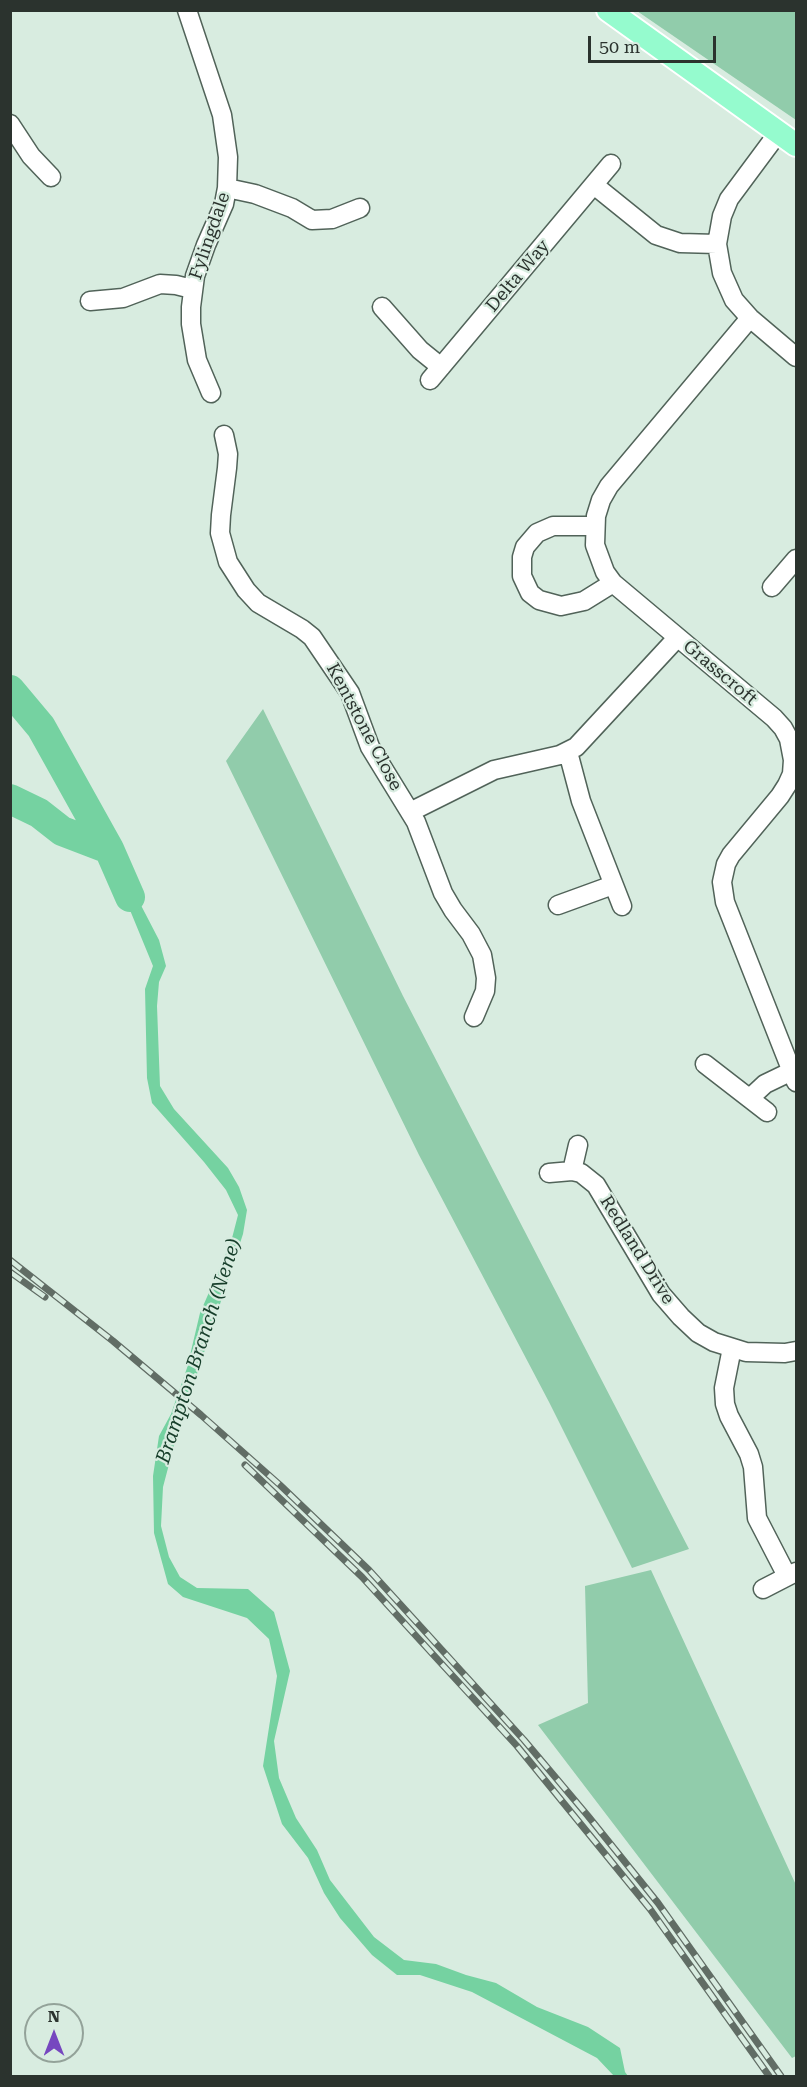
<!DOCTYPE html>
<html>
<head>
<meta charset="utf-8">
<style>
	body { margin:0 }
	#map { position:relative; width:807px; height:2087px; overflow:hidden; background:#d8ece0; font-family:"Roboto Serif",serif }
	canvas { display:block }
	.frame { position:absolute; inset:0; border:12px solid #2b332e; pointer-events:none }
	.north { position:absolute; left:24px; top:2003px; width:60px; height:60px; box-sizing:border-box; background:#d8ece0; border:2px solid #93a299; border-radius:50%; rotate:0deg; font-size:16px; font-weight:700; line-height:24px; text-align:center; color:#2b332e }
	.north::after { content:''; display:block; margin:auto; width:21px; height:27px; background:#7647bf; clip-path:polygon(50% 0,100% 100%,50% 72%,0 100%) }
	.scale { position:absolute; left:588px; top:36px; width:128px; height:27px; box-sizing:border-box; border:3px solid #2b332e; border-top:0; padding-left:8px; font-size:18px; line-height:21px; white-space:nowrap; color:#2b332e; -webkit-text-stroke:4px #d8ece0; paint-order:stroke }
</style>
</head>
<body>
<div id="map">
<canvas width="807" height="2087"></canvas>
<div class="frame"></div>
<div class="north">N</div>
<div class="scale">50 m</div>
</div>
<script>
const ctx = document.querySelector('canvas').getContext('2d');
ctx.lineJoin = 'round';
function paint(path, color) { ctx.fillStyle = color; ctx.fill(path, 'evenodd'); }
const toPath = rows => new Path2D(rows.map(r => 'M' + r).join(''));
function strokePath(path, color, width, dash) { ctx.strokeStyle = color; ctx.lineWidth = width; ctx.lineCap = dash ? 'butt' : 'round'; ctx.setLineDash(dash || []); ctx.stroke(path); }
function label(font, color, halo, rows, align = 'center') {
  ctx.font = font + ' "Roboto Serif",serif'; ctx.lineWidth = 4.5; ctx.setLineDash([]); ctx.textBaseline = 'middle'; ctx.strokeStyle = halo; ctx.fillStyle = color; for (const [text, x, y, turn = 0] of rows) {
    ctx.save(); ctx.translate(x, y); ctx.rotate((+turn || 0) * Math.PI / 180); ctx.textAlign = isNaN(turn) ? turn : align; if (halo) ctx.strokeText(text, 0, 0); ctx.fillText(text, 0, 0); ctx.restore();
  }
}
paint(toPath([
	[637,11,796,11,796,120],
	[263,709,403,996,689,1549,632,1568,549,1402,419,1155,226,761],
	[651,1570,796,1885,796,2056,792,2058,538,1725,588,1703,585,1586]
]), '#91ccab');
paint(toPath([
	[98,852,118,861,159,940,166,966,159,982,157,1006,160,1086,174,1109,228,1168,239,1187,247,1210,243,1234,176,1438,163,1487,161,1526,169,1557,180,1577,197,1588,248,1589,274,1612,290,1671,274,1741,279,1778,296,1818,317,1850,330,1880,374,1937,404,1960,436,1964,466,1975,496,1983,537,2007,588,2027,620,2048,625,2072,628,2076,614,2076,597,2058,472,1992,420,1975,397,1975,372,1955,340,1918,324,1893,308,1858,282,1824,263,1766,277,1676,269,1639,247,1618,183,1597,168,1584,154,1533,153,1476,159,1436,171,1414,187,1368,200,1313,231,1242,238,1215,226,1190,204,1162,152,1103,147,1078,145,989,153,966,118,881,104,864]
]), '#75d2a1');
strokePath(toPath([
	[10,690,41,727,109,849,130,897],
	[10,799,39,813,62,831,109,849]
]), '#75d2a1', 30);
const minor = toPath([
	[187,10,222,115,228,157,227,188,224,204,206,245,195,276,191,307,191,324,197,360,211,393],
	[10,124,31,156,51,177],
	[778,133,729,199,722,216,717,244,722,273,734,300,750,318,796,357],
	[594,185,656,235,680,243,717,244],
	[227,188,255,194,292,208,312,220,332,219,360,208],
	[90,301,123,298,160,284,176,285,192,289],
	[382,307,420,350,441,367],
	[750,318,609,486,601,500,596,516,595,545,605,572,613,583,774,718,783,728,789,739,793,760,792,774,787,785,780,796,731,855,726,864,722,882,725,902,796,1082],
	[430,380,611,164],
	[224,435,228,454,227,468,221,515,220,533,228,562,246,590,258,603,302,629,312,637,350,693,370,747,416,822,443,893,453,910,471,934,482,955,486,978,485,991,474,1017],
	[594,526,553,526,537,533,525,547,522,557,522,576,530,593,539,600,561,606,584,601,613,583],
	[772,587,796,559],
	[568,752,581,801,622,906],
	[410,812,494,770,560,755,576,747,677,638],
	[558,905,613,885],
	[705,1064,767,1112],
	[750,1098,765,1084,792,1071],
	[572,1171,578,1145],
	[549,1173,572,1171,581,1173,596,1185,661,1294,681,1317,698,1333,714,1342,746,1352,785,1353,796,1351],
	[732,1348,724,1388,725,1404,729,1416,749,1454,753,1467,757,1518,787,1576],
	[763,1589,796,1572]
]);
const major = toPath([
	[608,10,796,145]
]);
strokePath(minor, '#516359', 21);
strokePath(major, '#fff', 26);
strokePath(minor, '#fff', 18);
strokePath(major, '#95fbce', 22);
const rail = toPath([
	[10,1260,113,1341,201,1415,280,1485,369,1570,524,1740,588,1816,658,1903,781,2076],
	[10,1272,45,1297],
	[245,1465,362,1577,517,1746,650,1909,769,2076]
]);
strokePath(rail, '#616d65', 7);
strokePath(rail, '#d8ece0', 4.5, [14]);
label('18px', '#2b332e', '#d8ece0', [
	["Fylingdale",210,236,-71],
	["Delta Way",518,276,-50],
	["Grasscroft",720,673,40],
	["Kentstone Close",364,727,62],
	["Redland Drive",637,1250,58]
]);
label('italic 20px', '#163e2a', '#d8ece0', [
	["Brampton Branch (Nene)",199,1351,-72]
]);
</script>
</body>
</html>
